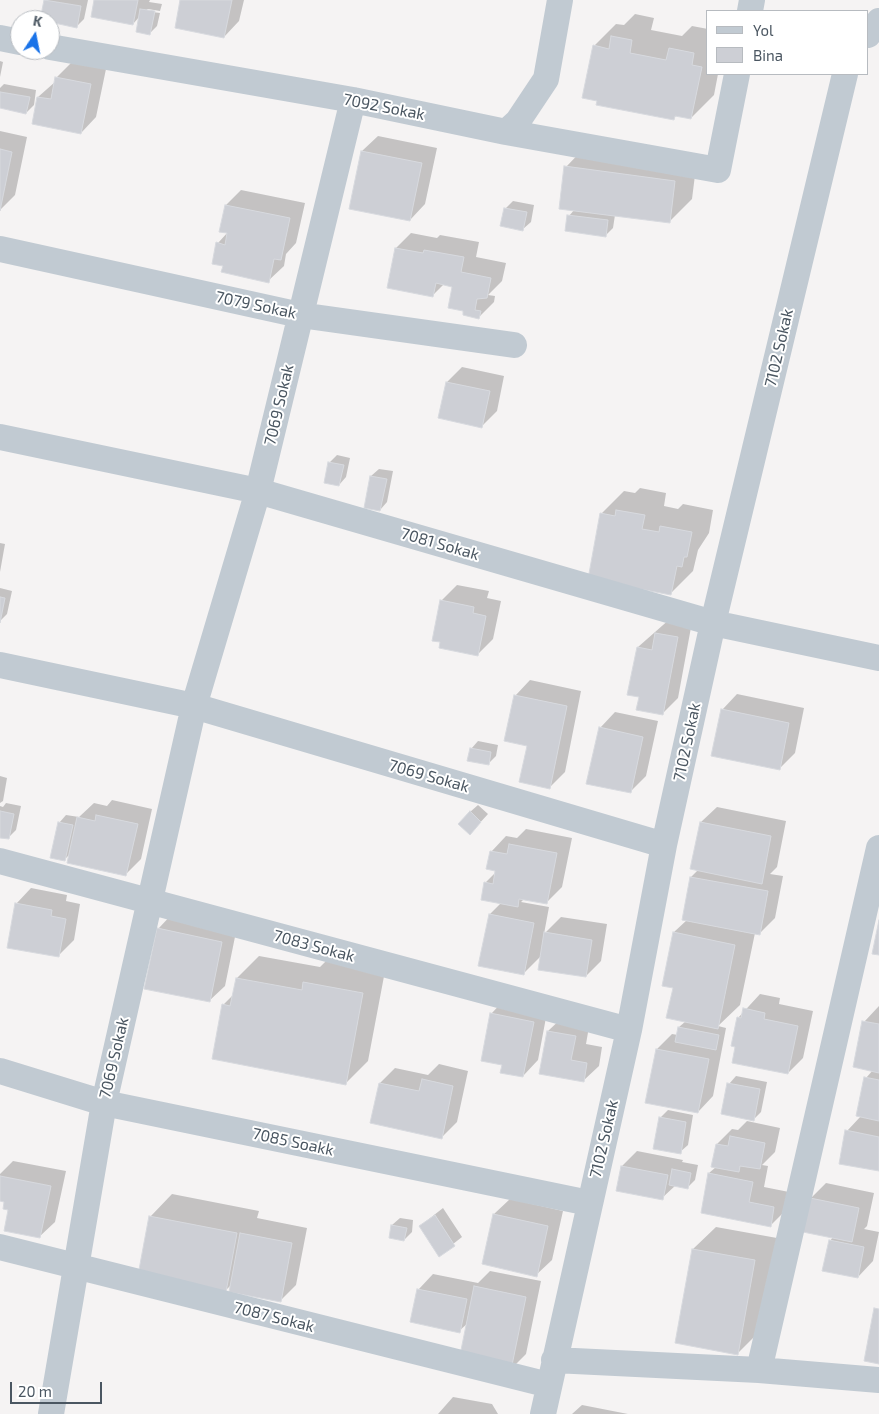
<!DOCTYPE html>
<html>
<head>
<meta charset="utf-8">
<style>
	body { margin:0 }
	#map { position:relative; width:879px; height:1414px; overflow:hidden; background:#f5f3f3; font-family:"Exo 2",sans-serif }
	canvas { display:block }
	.legend { position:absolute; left:706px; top:10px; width:162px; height:65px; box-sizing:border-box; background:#fff; border:1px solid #b7bbc0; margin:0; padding:6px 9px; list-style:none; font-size:15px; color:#4a5661 }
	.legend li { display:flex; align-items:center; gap:10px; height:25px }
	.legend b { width:25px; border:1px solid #b7bbc0 }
	.north { position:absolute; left:10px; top:10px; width:50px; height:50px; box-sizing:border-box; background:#fff; border:1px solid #b7bbc0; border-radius:50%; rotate:11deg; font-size:14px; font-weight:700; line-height:20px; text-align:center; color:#4a5661 }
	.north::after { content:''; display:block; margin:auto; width:18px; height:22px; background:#1a73e8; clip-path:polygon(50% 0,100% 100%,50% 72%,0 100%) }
	.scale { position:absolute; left:10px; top:1382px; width:92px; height:22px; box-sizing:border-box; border:2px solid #4a5661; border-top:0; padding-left:6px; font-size:15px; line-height:18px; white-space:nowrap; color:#4a5661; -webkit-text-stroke:4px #fff; paint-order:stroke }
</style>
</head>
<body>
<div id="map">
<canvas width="879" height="1414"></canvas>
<ul class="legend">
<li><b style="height:6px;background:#c1cad2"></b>Yol</li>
<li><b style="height:14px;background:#cdcfd5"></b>Bina</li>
</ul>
<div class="north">K</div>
<div class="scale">20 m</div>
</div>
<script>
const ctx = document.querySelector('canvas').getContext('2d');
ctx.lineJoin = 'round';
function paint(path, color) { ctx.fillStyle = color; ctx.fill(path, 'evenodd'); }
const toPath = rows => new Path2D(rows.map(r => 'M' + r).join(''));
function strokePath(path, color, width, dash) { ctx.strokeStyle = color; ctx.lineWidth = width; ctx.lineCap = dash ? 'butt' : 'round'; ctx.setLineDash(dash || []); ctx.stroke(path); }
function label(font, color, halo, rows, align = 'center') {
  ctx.font = font + ' "Exo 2",sans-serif'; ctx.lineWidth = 4; ctx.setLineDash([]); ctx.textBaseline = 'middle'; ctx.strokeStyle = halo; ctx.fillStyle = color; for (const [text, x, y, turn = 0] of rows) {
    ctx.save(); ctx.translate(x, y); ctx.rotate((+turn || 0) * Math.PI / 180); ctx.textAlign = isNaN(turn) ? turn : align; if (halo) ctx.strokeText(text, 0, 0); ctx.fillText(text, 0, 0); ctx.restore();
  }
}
paint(toPath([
	[46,0,88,0,84,19,77,26,42,20],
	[95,0,150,0,149,2,162,4,160,11,148,9,145,11,160,13,157,26,150,33,140,16,133,24],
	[182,0,244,0,239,21,224,37],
	[635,14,654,18,651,30,682,36,692,26,708,29,708,74,718,74,714,95,691,118,677,115,674,118,594,46,616,24,624,25],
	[0,61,3,62,0,77],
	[72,62,106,69,96,117,81,133,38,97,55,82,56,78],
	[4,84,36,90,34,105,26,113,0,107,0,88],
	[0,131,27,137,15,195,0,210],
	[378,136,437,148,425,204,410,220,362,151],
	[588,144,697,159,692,199,669,222,615,215,613,228,605,236,569,216,575,209,566,167],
	[241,190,305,203,296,243,286,254,284,266,268,281,218,243,228,232,226,205],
	[513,201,534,205,531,222,523,229,505,209],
	[411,233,437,238,440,235,479,242,476,257,506,263,502,281,488,295,495,296,494,302,479,317,465,310,454,286,444,284,433,295,396,248],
	[462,367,504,376,497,411,481,427,439,417,447,382],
	[337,455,350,458,346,477,339,485,330,462],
	[379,469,393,471,387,502,380,510,365,507,371,476],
	[640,488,666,493,664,506,678,509,683,504,713,510,709,533,698,550,693,571,671,593,601,514,624,491,635,493],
	[0,543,5,544,0,572],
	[457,585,489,591,487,598,501,601,493,639,478,654,441,601],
	[0,588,12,591,7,614,0,621],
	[671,618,692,622,678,698,662,714,640,696,638,647],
	[530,680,581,691,565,772,549,788,528,745,515,696],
	[737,694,804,708,795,753,780,768,722,710],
	[615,712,658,721,646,776,630,792,600,728],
	[478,741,498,745,496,756,488,764,471,749],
	[0,776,7,778,3,801,0,803],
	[112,800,152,809,141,859,126,874,70,854,64,860,59,823,66,815,79,817,94,803,107,806],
	[6,803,21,806,16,830,8,838,0,836,0,806,3,807],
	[478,805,488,814,477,826,470,812],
	[717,807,786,821,777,867,770,874,783,876,775,918,759,934,755,933,740,1005,718,1026,726,1028,713,1096,698,1112,657,1049,672,1034,678,1035,679,1027,686,1021,674,987,674,932,687,920,691,877,698,870,701,822],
	[526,829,572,838,562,887,546,903,524,899,521,902,549,907,544,934,561,917,607,924,601,961,586,976,541,956,523,974,490,914,501,903,485,883,496,872,491,852,506,836,517,838],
	[31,888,67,895,66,901,80,904,74,940,58,956,16,904],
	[173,913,237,927,225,986,209,1001,158,929],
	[259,956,320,967,327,960,385,971,368,1061,346,1083,223,1005,234,994,237,978],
	[760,994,780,998,779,1004,813,1011,803,1058,788,1073,738,1018],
	[506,998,548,1007,538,1060,523,1076,503,1064,491,1014],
	[879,1006,879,1170,847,1131,861,1116,866,1078,873,1070,864,1022],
	[564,1016,590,1021,586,1044,602,1047,599,1066,583,1081,548,1031],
	[439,1064,468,1071,457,1122,441,1138,372,1122,380,1083,395,1068,428,1075],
	[736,1076,767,1082,761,1112,754,1119,729,1084],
	[668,1110,693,1115,688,1145,680,1152,660,1118],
	[747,1121,780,1128,775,1152,762,1165,768,1166,764,1187,789,1192,786,1210,770,1226,709,1173,716,1167,717,1144,732,1129,738,1130],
	[637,1151,683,1160,682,1162,698,1165,695,1180,687,1188,676,1185,662,1198,622,1166],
	[13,1161,66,1171,55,1222,39,1237,10,1209,5,1201,0,1200,0,1174],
	[826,1183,874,1193,867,1226,864,1229,879,1232,873,1261,858,1277,830,1241,833,1237,811,1198],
	[172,1194,259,1211,257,1218,307,1228,296,1285,280,1301,232,1284,225,1291,150,1217],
	[510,1199,563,1211,552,1260,536,1275,483,1263,494,1214],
	[443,1208,462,1237,439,1255,420,1226],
	[400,1218,413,1220,412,1232,404,1240,392,1225],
	[716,1227,777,1238,760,1331,738,1353,676,1342,693,1249],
	[490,1271,541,1281,526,1354,511,1369,468,1323,459,1331,418,1290,433,1274,478,1283],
	[453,1397,492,1404,498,1414,438,1414],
	[582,1405,628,1414,572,1414]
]), '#0003');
const building = toPath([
	[44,0,81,6,77,28,50,22,50,20,40,20,44,0],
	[94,0,138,0,133,25,91,17,94,0],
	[180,0,232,0,224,38,175,28,180,0],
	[140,9,155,11,150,35,136,32,140,9],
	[611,36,632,40,630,53,666,60,669,48,694,53,692,65,702,67,691,119,675,116,674,120,596,105,597,101,582,98,593,45,609,49,611,36],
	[55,77,91,84,81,134,32,124,37,97,51,99,55,77],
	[0,92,30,97,26,114,0,108,0,92],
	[0,149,12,152,0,211,0,149],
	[361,151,422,163,410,221,349,209,361,151],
	[564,166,675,181,670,223,559,209,564,166],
	[225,205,290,218,281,260,274,259,269,283,221,272,223,266,212,264,216,242,225,245,227,233,219,232,225,205],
	[504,208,527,212,523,231,500,226,504,208],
	[567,215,608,220,606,237,565,231,567,215],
	[395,248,423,253,424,250,464,257,461,272,491,278,487,298,477,299,475,310,481,311,479,319,463,315,463,311,448,308,452,287,436,283,433,297,387,288,395,248],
	[446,382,490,391,482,428,438,418,446,382],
	[328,462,344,465,339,486,324,483,328,462],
	[370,476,387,479,380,511,364,508,370,476],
	[616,510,645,515,642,529,659,532,660,526,692,532,687,557,684,557,682,567,677,566,671,595,588,579,600,513,615,516,616,510],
	[0,597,5,598,0,623,0,597],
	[440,600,474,607,473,613,486,616,478,656,439,648,440,642,432,641,440,600],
	[655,633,678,637,663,715,636,710,639,697,627,695,637,647,652,650,655,633],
	[514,695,567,706,550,789,519,782,527,746,504,741,514,695],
	[721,709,789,723,780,770,711,756,721,709],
	[599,727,643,737,631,793,586,784,599,727],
	[470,748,491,752,489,765,467,761,470,748],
	[0,811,14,814,9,839,0,838,0,811],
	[470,811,481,822,470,835,458,824,470,811],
	[96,815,138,824,126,876,67,863,77,817,95,821,96,815],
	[58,822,73,825,65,861,50,858,58,822],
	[700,822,771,836,762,884,690,869,700,822],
	[509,844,557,853,547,904,519,899,518,907,481,900,484,882,493,884,495,871,486,869,490,851,507,854,509,844],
	[690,877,768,891,760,935,682,920,690,877],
	[15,903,52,910,51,916,66,919,59,957,7,948,15,903],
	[489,914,534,923,524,975,478,966,489,914],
	[879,920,879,955,872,954,879,920],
	[157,928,222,942,210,1002,144,989,157,928],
	[544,932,592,940,586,977,538,970,544,932],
	[673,932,735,945,718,1029,666,1018,673,988,662,986,673,932],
	[236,978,302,990,303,982,363,993,346,1085,212,1059,222,1004,230,1006,236,978],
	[743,1008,765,1013,764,1019,798,1026,788,1074,732,1063,735,1047,731,1046,737,1017,741,1018,743,1008],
	[490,1013,534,1022,523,1077,500,1073,502,1065,481,1061,490,1013],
	[862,1021,879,1024,879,1073,853,1067,862,1021],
	[678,1027,719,1035,716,1050,675,1042,678,1027],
	[547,1031,576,1036,571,1060,587,1063,584,1082,539,1074,547,1031],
	[656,1049,709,1059,698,1113,645,1103,656,1049],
	[864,1077,879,1080,879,1121,856,1116,864,1077],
	[422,1079,453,1086,442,1139,370,1123,379,1083,419,1091,422,1079],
	[727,1083,760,1089,754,1121,721,1114,727,1083],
	[659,1117,686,1122,681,1154,653,1149,659,1117],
	[845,1130,879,1137,879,1171,839,1164,845,1130],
	[730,1136,765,1143,760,1169,740,1166,739,1172,711,1167,716,1144,728,1146,730,1136],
	[621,1166,668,1175,663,1200,616,1191,621,1166],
	[672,1169,691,1173,688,1189,669,1185,672,1169],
	[708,1173,753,1182,749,1202,774,1207,771,1227,701,1213,708,1173],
	[0,1176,51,1186,40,1238,4,1231,8,1210,3,1209,4,1202,0,1201,0,1176],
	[810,1198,859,1208,852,1242,803,1232,810,1198],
	[493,1214,548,1226,537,1277,482,1264,493,1214],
	[435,1215,455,1246,439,1257,419,1226,435,1215],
	[149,1216,237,1233,226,1292,138,1275,149,1216],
	[391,1225,407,1228,404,1241,389,1238,391,1225],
	[240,1233,292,1243,281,1302,229,1292,240,1233],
	[829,1240,864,1247,858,1278,822,1271,829,1240],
	[692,1249,755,1260,738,1355,675,1343,692,1249],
	[474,1286,526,1297,511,1370,459,1360,474,1286],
	[417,1289,467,1299,460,1333,410,1322,417,1289],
	[874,1308,879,1309,879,1364,864,1361,874,1308]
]);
paint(building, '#cdcfd5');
strokePath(building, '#d7d9de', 1);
strokePath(toPath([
	[750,11,752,0],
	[868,35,879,21],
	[0,38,20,42],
	[50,47,353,100,506,132,718,170,737,74],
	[506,132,518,121,546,79,560,0],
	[0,249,300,315,514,345],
	[0,437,258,491,713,623,879,658],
	[0,665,194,706,664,845],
	[0,861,629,1030],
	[0,1071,104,1103,589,1203],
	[0,1247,549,1385],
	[554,1360,759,1370,879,1380],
	[759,1370,879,848],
	[51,1414,104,1103,194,706,258,491,353,100],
	[543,1414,629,1030,664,845,713,623,845,74]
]), '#c1cad2', 26);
label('16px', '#4a5661', '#fff', [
	["7092 Sokak",384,107,11],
	["7079 Sokak",256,305,12],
	["7102 Sokak",779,348,-77],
	["7069 Sokak",279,405,-77],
	["7081 Sokak",440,544,16],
	["7102 Sokak",687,742,-78],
	["7069 Sokak",429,776,16],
	["7083 Sokak",314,946,15],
	["7069 Sokak",114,1058,-77],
	["7102 Sokak",604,1139,-77],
	["7085 Soakk",293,1142,12],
	["7087 Sokak",274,1317,14]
]);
</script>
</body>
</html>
